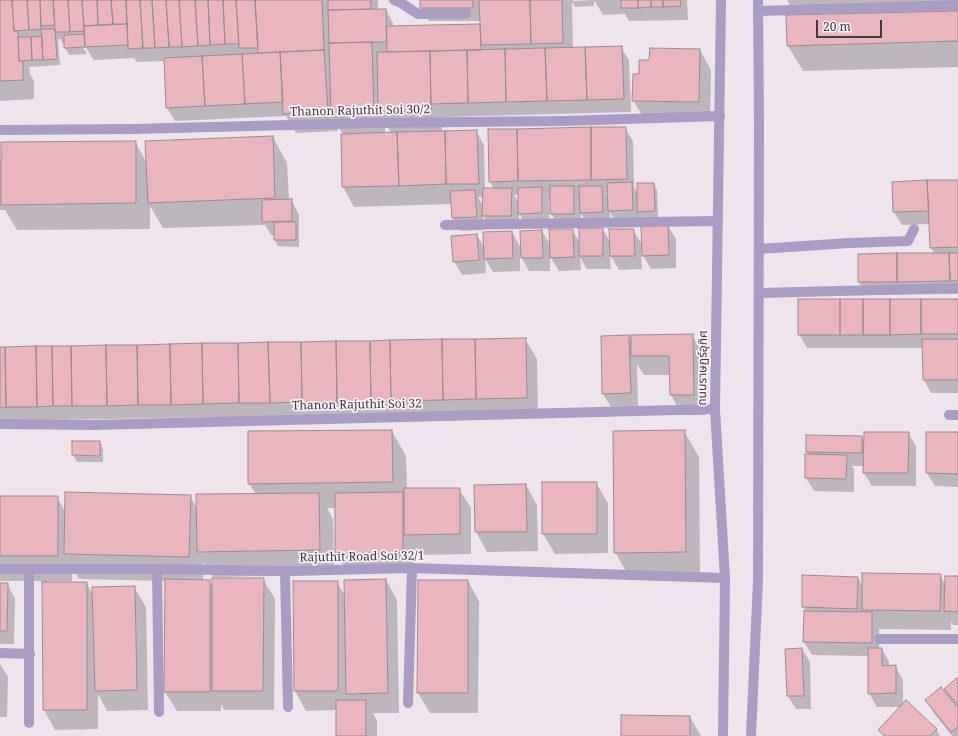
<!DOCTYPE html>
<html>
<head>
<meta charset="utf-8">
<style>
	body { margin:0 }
	#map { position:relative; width:958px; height:736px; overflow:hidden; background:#ede4ec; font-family:"Noto Serif",serif }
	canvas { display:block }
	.scale { position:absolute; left:816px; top:20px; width:66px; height:18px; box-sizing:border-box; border:2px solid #3f3b3f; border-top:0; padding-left:5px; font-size:12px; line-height:14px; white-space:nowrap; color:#3f3b3f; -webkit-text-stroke:3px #fbf1f9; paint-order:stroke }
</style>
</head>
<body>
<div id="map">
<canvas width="958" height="736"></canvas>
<div class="scale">20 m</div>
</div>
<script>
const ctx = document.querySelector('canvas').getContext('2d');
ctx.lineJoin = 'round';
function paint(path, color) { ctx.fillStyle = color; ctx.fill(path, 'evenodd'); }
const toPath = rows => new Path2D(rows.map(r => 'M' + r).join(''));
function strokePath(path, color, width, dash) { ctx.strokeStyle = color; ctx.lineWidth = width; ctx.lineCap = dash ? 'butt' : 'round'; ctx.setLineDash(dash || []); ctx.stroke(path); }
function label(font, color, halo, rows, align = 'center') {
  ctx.font = font + ' "Noto Serif","Noto Sans Thai",serif'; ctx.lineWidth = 3.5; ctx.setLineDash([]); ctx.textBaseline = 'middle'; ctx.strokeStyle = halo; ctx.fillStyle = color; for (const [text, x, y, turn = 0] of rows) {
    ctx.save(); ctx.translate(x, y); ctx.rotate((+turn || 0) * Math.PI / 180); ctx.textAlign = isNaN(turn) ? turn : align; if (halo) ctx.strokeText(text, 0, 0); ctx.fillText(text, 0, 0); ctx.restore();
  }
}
paint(toPath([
	[0,0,378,0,378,10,386,10,393,23,393,27,481,25,481,21,429,21,421,8,421,0,573,0,573,1,594,0,594,6,575,7,572,2,573,48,621,47,629,60,631,112,442,117,442,132,476,131,484,145,485,189,494,189,490,182,625,128,633,141,634,187,638,194,654,184,657,190,658,217,641,218,640,215,640,224,617,224,610,212,610,225,588,226,581,213,581,227,559,227,551,213,551,200,548,200,549,202,549,227,527,227,519,213,519,229,491,229,483,215,484,230,461,231,453,218,452,204,354,207,343,187,342,135,343,135,338,126,338,131,296,133,286,116,175,121,167,108,165,61,137,62,134,58,94,60,83,43,81,44,87,54,69,55,65,48,65,45,64,45,60,39,58,39,60,65,29,67,30,74,34,81,34,99,0,101],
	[385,122,391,133,385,134],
	[605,193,609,193,609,198],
	[514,195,519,195,519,203],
	[478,197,483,197,483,206],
	[594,0,687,0,688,20,629,21,625,14,603,15],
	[787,0,958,0,958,67,803,71,788,46,796,16],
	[700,50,711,70,710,121,645,120,633,100,640,75,650,61],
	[273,137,287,163,289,200,291,200,299,214,299,247,278,246,275,240,275,235,271,235,265,225,163,228,150,206,150,229,17,230,5,210,0,210,0,159,2,163,135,142,147,163],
	[958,180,958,294,866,295,859,282,934,254,931,247,930,224,902,225,894,212],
	[668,226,676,239,676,268,651,269,641,252,642,269,619,270,610,255,611,269,587,269,580,257,581,270,559,271,550,256,550,271,529,271,520,255,520,271,493,272,485,259,486,273,462,275,454,261,477,235,485,249,512,232,521,248,542,231,551,246,572,230,580,243,602,229,611,243,633,230,643,246],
	[958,300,958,393,931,393,924,380,923,348,807,348,799,334],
	[692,335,704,355,705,415,682,415,671,395,670,375,644,375,637,364,638,406,611,407,603,394,629,336,632,342],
	[525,339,537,359,538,418,212,417,0,421,0,348],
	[392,431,406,456,407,489,459,489,471,508,471,554,417,555,414,549,414,572,348,573,336,553,336,508,327,508,333,519,334,575,213,577,204,562,203,581,209,581,213,587,263,579,275,599,274,710,224,710,221,704,221,711,177,711,165,692,166,581,79,579,72,566,72,581,48,581,48,583,86,583,94,596,134,587,146,607,148,710,107,711,98,694,98,729,55,730,44,710,43,581,0,581,0,497,57,497,65,511,190,496,197,508,256,495,249,483],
	[684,431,699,457,700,577,630,578,615,552],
	[908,433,916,446,916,486,872,486,864,473,865,466,852,466,854,469,854,492,814,491,806,478,809,455,807,452,862,437,865,442],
	[958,433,958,487,935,486,927,473],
	[73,442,100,442,103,449,103,462,77,462,73,455],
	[596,483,608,503,608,553,555,554,543,534],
	[526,485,537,505,538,551,487,552,476,532,475,486],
	[940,575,946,586,958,577,958,625,953,625,951,621,951,630,879,629,879,649,882,649,889,662,889,666,895,666,903,680,903,705,936,729,940,736,883,736,880,730,902,707,877,707,869,693,869,656,812,655,804,642,806,612,803,607,858,578,863,587],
	[386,580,397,600,399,713,373,713,377,721,377,736,337,736,337,710,306,711,295,691,337,582,345,596],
	[468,581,479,601,478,713,430,713,418,693],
	[0,584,7,584,15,598,14,644,0,644],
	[802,649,810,662,811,709,796,709,788,696],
	[0,664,8,677,7,717,0,717],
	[958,678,958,736,952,736,934,713,926,700,948,698,949,697,945,690],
	[690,717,701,736,622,736]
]), '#0003');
const building = toPath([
	[0,0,12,0,14,31,18,31,19,61,23,61,23,80,0,81,0,0],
	[12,0,27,0,29,30,14,31,12,0],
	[27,0,40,0,41,29,29,30,27,0],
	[40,0,53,0,55,25,41,26,40,0],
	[53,0,68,0,70,32,55,32,53,0],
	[68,0,82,0,84,31,70,32,68,0],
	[82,0,97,0,98,25,84,26,82,0],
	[97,0,111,0,113,24,98,25,97,0],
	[111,0,126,0,127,24,113,24,111,0],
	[126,0,140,0,143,48,128,49,126,0],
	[140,0,152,0,155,48,143,48,140,0],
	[152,0,166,0,169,47,155,48,152,0],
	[166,0,179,0,182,47,169,47,166,0],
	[179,0,195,0,198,46,182,47,179,0],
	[195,0,208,0,210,45,198,46,195,0],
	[208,0,223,0,225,44,210,45,208,0],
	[223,0,236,0,239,44,225,44,223,0],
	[236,0,255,0,258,48,239,48,236,0],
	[255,0,322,0,324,50,258,53,255,0],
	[328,0,371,0,371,9,328,10,328,0],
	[420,0,473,0,473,8,420,8,420,0],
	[479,0,530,0,531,44,481,45,479,0],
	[530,0,562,0,563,43,531,44,530,0],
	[621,0,638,0,638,8,621,8,621,0],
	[638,0,651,0,651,7,638,8,638,0],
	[651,0,663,0,663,7,651,7,651,0],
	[663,0,680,0,681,6,663,7,663,0],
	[386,9,387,42,329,43,328,10,386,9],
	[958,11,958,41,787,46,786,15,958,11],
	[127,24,128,45,85,47,84,26,127,24],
	[480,24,481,50,387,52,386,26,480,24],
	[41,29,55,29,57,59,43,60,41,29],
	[84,34,85,47,64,48,64,35,84,34],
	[42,36,43,60,32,60,31,37,42,36],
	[18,37,31,37,32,60,19,61,18,37],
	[372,42,374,115,331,116,329,43,372,42],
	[622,46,624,99,587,100,585,47,622,46],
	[585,47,587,100,547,101,545,48,585,47],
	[545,48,547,101,506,102,505,49,545,48],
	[650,48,700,49,699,102,632,101,633,74,639,74,639,60,649,60,650,48],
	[505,49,506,102,468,103,467,50,505,49],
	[324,50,328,111,283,114,280,52,324,50],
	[467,50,468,103,431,104,430,51,467,50],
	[430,51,431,111,378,112,377,52,430,51],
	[280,52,283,102,245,104,242,54,280,52],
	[242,54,245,104,205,106,202,56,242,54],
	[202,56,205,106,166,108,164,58,202,56],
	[591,127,626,127,627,179,591,180,591,127],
	[591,127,591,180,518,181,517,129,591,127],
	[488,129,517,129,518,181,489,182,488,129],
	[477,130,479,184,446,184,445,131,477,130],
	[445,131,446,184,399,186,397,132,445,131],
	[397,132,399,186,342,187,341,134,397,132],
	[273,136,275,198,148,203,145,141,273,136],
	[136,141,136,203,1,205,1,142,136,141],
	[927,180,958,180,958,247,930,248,927,180],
	[927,180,929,211,893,212,892,182,927,180],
	[632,182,633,210,608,211,607,183,632,182],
	[637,183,654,183,655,211,637,212,637,183],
	[550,186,574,186,574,214,550,214,550,186],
	[579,186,602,186,603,212,580,213,579,186],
	[542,187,542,213,518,214,518,188,542,187],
	[483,188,512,188,511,216,482,216,483,188],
	[475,190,477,217,452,218,450,191,475,190],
	[292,199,292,221,262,222,262,200,292,199],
	[274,222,296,222,296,240,274,240,274,222],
	[668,225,669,255,642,256,641,226,668,225],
	[579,228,603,228,603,256,579,256,579,228],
	[549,229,573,229,574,257,550,258,549,229],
	[609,229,634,229,635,256,610,256,609,229],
	[542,230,543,258,521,258,520,231,542,230],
	[512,231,513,258,484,259,483,232,512,231],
	[477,234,479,260,453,262,451,236,477,234],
	[897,253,949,253,950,281,897,282,897,253],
	[897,253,897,282,858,282,858,254,897,253],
	[949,253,958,253,958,281,950,281,949,253],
	[798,299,840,299,840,335,798,335,798,299],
	[840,299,863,299,863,335,840,335,840,299],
	[863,299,890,299,890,335,863,335,863,299],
	[890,299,921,299,921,334,890,335,890,299],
	[921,299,958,299,958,334,921,334,921,299],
	[693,334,694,395,670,395,669,356,631,356,631,335,693,334],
	[629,335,631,393,602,394,601,336,629,335],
	[526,338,527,398,476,399,475,339,526,338],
	[442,339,475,339,476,399,443,400,442,339],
	[442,339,443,400,391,401,390,340,442,339],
	[922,339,958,339,958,380,923,380,922,339],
	[390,340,391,401,371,401,370,341,390,340],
	[336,341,370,341,371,401,337,402,336,341],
	[336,341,337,402,302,402,301,342,336,341],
	[268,342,301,342,302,402,270,403,268,342],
	[268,342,270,403,239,403,238,343,268,342],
	[202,343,238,343,239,403,203,404,202,343],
	[202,343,203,404,171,405,170,344,202,343],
	[170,344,171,405,138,405,137,345,170,344],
	[106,345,137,345,138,405,107,406,106,345],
	[106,345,107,406,72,406,71,346,106,345],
	[36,346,52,346,53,406,37,407,36,346],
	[36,346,37,407,6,407,5,347,36,346],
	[52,346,71,346,72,406,53,406,52,346],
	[0,347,5,347,6,407,0,408,0,347],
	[392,430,393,482,248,484,248,431,392,430],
	[685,430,686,552,614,553,613,431,685,430],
	[864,432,909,432,908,473,863,473,864,432],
	[926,432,958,432,958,474,926,473,926,432],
	[806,435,862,436,862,453,806,452,806,435],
	[72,441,100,441,100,456,72,455,72,441],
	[805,454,847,455,846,479,805,478,805,454],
	[542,482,597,482,597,534,542,534,542,482],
	[526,484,527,532,475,532,474,485,526,484],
	[404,488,460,488,460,534,404,535,404,488],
	[65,492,191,495,189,557,64,554,65,492],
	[403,492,403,553,335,553,335,493,403,492],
	[319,493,320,550,197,552,196,494,319,493],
	[0,496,58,496,58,556,0,556,0,496],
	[862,573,941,574,940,611,862,610,862,573],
	[802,575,858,577,857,609,802,607,802,575],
	[945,576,958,576,958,612,944,611,945,576],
	[212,578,264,578,263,691,212,691,212,578],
	[165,579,210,580,210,692,164,692,165,579],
	[386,579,388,693,346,694,344,580,386,579],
	[418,580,468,580,468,693,417,693,418,580],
	[293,581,338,581,338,691,294,691,293,581],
	[42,582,87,582,87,710,43,710,42,582],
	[0,583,8,583,7,631,0,631,0,583],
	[135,586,137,690,95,691,92,587,135,586],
	[804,611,872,612,872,643,803,642,804,611],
	[802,648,804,696,787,696,785,649,802,648],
	[868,648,882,648,882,666,896,665,896,693,868,694,868,648],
	[958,677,958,705,944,689,958,677],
	[941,687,958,708,958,727,951,732,925,700,941,687],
	[336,700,366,700,366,736,336,736,336,700],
	[906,700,937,729,930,736,885,736,878,730,906,700],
	[621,715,690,716,690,736,621,736,621,715]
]);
paint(building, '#e9b5bf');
strokePath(building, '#998d8f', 1);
strokePath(toPath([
	[394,0,401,3,418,14,466,14],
	[445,225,718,221]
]), '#a99dc3', 10);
strokePath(toPath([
	[758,11,958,5],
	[0,130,133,129,369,123,564,121,720,116],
	[759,249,849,243,908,241,914,229],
	[759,293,958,288],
	[949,415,958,415],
	[0,424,93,425,715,409],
	[0,569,157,569,285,571,412,568,725,578],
	[29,569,29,723],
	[157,569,159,712],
	[285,571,288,707],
	[879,639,958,639],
	[0,653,30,654],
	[408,703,412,568]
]), '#a99dc3', 10);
strokePath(toPath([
	[721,0,715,409,725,578,723,736],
	[751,736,758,580,759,123,758,0]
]), '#a99dc3', 10);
label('12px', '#3f3b3f', '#fbf1f9', [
	["Thanon Rajuthit Soi 30/2",360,111,-1],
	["ถนนราษฏร์อุทิศ",703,368,-89],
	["Thanon Rajuthit Soi 32",357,405,-1],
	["Rajuthit Road Soi 32/1",362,557,-1]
]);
</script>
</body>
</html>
